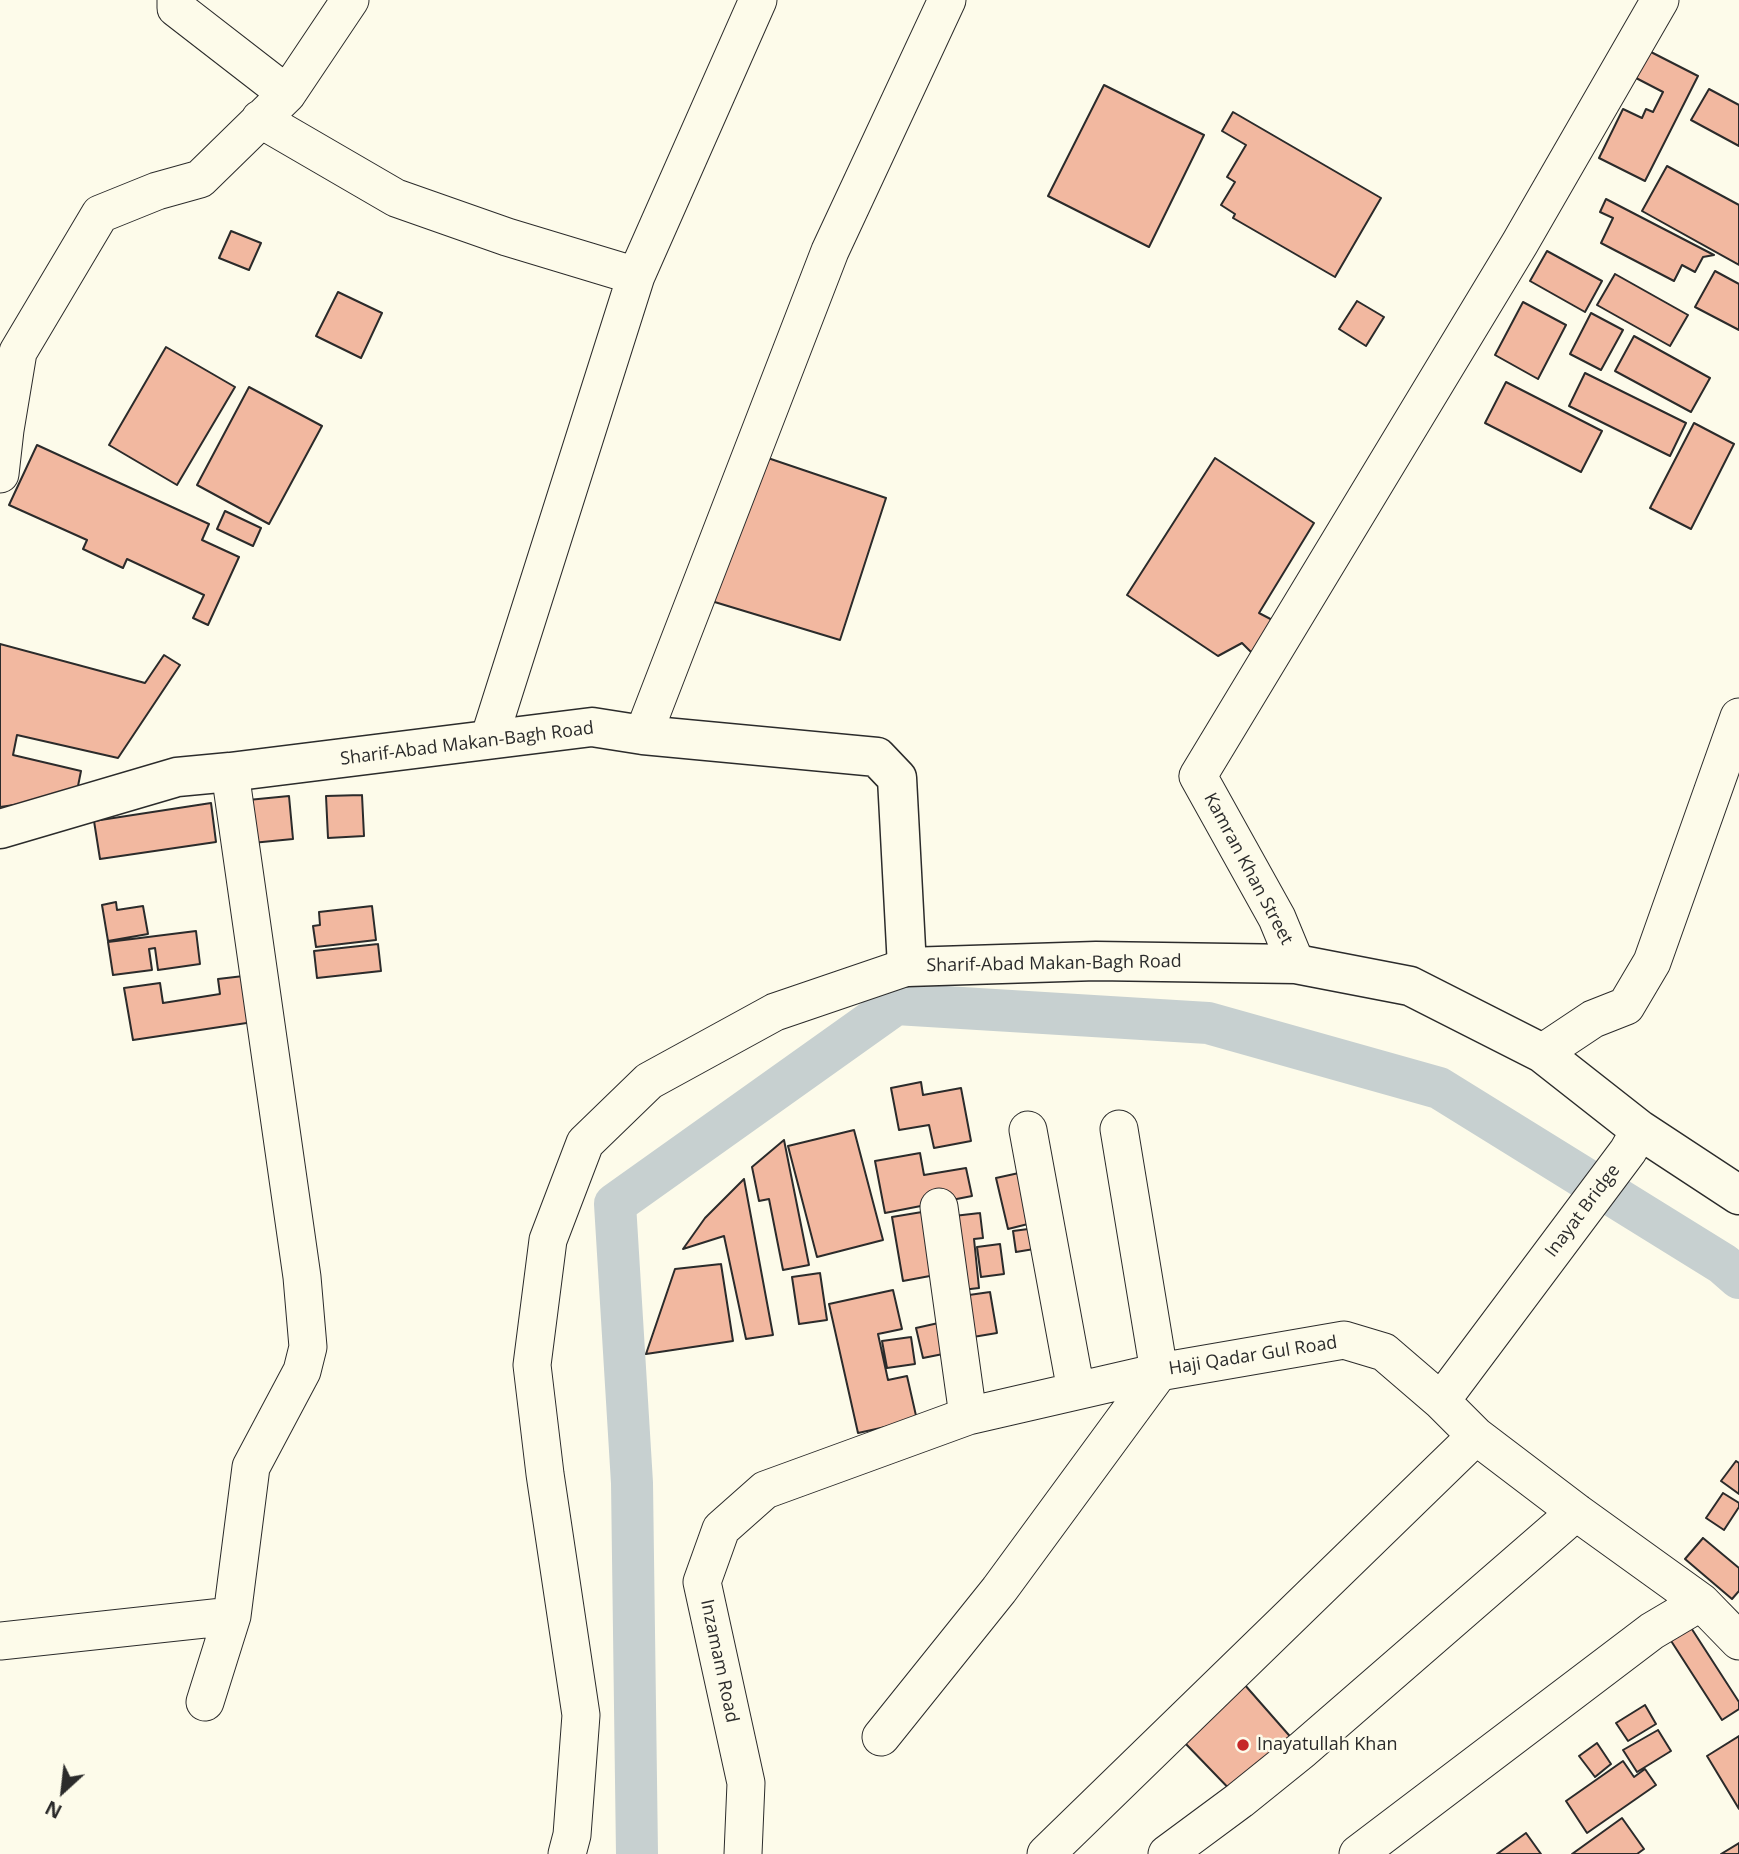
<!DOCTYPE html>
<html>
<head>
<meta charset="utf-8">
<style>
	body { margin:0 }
	#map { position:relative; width:1739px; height:1854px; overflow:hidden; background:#fdfbea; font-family:"Open Sans",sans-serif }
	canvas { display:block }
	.north { position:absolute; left:28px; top:1756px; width:70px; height:70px; -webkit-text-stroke:5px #fdfbea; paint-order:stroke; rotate:207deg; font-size:19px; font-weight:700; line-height:28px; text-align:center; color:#2b2b2b }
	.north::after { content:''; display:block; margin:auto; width:24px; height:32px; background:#2b2b2b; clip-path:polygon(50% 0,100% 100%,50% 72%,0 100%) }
</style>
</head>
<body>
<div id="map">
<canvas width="1739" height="1854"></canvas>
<div class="north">N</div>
</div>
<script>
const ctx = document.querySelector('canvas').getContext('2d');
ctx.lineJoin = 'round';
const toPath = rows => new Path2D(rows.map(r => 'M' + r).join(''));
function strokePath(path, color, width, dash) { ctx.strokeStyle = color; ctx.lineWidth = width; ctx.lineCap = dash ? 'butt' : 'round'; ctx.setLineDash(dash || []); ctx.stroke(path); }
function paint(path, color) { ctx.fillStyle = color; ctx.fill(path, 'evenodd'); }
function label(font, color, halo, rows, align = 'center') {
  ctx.font = font + ' "Open Sans",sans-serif'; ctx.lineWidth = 5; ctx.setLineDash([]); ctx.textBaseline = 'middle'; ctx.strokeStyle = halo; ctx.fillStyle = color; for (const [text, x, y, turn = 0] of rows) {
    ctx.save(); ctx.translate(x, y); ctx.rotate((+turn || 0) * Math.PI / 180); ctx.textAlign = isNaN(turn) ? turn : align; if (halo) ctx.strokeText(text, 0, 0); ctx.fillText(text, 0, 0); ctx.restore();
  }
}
strokePath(toPath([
	[637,1854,632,1483,615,1204,896,1004,1208,1023,1439,1088,1723,1264,1739,1278]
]), '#c7d0d0', 42);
const building = toPath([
	[1649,51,1698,76,1645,181,1599,158,1623,109,1642,118,1646,109,1653,112,1663,92,1636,78,1649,51],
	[1104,85,1204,135,1149,247,1048,196,1104,85],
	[1709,89,1739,105,1739,146,1691,120,1709,89],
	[1233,112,1381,198,1335,277,1233,218,1235,214,1221,205,1235,182,1227,177,1246,145,1222,131,1233,112],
	[1667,166,1739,205,1739,265,1642,211,1667,166],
	[1606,199,1714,255,1703,257,1695,272,1682,265,1674,281,1601,243,1613,218,1600,212,1606,199],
	[231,231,261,243,249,270,219,258,231,231],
	[1547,251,1602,281,1585,312,1530,281,1547,251],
	[1715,271,1739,284,1739,330,1695,307,1715,271],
	[1615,274,1688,315,1670,346,1597,305,1615,274],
	[338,292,382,313,361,358,316,336,338,292],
	[1357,301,1384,317,1366,346,1339,329,1357,301],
	[1523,302,1566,325,1538,379,1495,355,1523,302],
	[1591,313,1623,330,1601,370,1570,354,1591,313],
	[1634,336,1710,378,1691,412,1615,371,1634,336],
	[166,347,235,387,177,485,109,445,166,347],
	[1585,373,1686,423,1670,456,1569,406,1585,373],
	[1506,382,1602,431,1581,472,1485,423,1506,382],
	[249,387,322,426,269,524,197,485,249,387],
	[1694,423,1734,444,1691,529,1650,508,1694,423],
	[37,445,209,524,202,540,239,557,208,625,193,618,204,595,127,559,123,568,83,549,87,540,9,505,37,445],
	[759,455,886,498,840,640,708,600,759,455],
	[1215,458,1314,523,1259,613,1280,624,1258,659,1242,643,1218,656,1127,595,1215,458],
	[225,511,261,528,253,546,217,529,225,511],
	[0,644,145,683,164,655,180,665,118,758,17,735,13,755,81,771,76,796,0,807,0,644],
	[362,795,364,836,328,838,326,796,362,795],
	[289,796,293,839,252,843,248,800,289,796],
	[211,803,216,842,100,859,94,821,211,803],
	[116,902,117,910,143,906,148,934,108,941,102,905,116,902],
	[372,906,376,940,316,947,313,926,320,925,319,912,372,906],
	[196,931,200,964,158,970,155,948,149,949,152,970,113,975,108,942,196,931],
	[378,944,381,971,317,978,314,951,378,944],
	[252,975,260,1021,133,1040,124,988,160,983,163,1003,220,994,218,979,252,975],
	[921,1082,923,1095,961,1088,971,1141,934,1148,929,1125,899,1130,891,1088,921,1082],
	[854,1130,883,1240,817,1257,788,1146,854,1130],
	[784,1140,809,1265,783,1270,769,1199,759,1201,752,1167,784,1140],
	[920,1153,924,1175,966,1168,972,1196,885,1213,875,1161,920,1153],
	[1028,1171,1040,1221,1008,1229,996,1178,1028,1171],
	[744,1179,773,1335,746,1339,724,1236,683,1249,705,1218,744,1179],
	[934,1210,946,1273,903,1281,892,1217,934,1210],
	[980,1213,983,1238,974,1239,979,1288,953,1291,945,1217,980,1213],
	[1036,1228,1040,1248,1016,1252,1013,1231,1036,1228],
	[1000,1244,1004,1274,981,1277,977,1247,1000,1244],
	[721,1264,733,1341,646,1354,675,1269,721,1264],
	[820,1273,827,1320,799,1324,792,1277,820,1273],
	[893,1290,902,1329,878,1334,888,1380,907,1376,917,1420,858,1433,829,1304,893,1290],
	[990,1292,997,1333,961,1339,955,1297,990,1292],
	[952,1320,958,1351,923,1358,916,1328,952,1320],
	[911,1337,915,1364,887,1368,882,1341,911,1337],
	[1736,1461,1739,1463,1739,1494,1721,1481,1736,1461],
	[1723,1493,1739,1503,1739,1507,1724,1530,1706,1518,1723,1493],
	[1703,1538,1739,1568,1739,1591,1732,1599,1685,1559,1703,1538],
	[1686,1620,1739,1702,1739,1709,1722,1720,1666,1633,1686,1620],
	[1244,1684,1302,1750,1240,1800,1183,1741,1244,1684],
	[1645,1705,1656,1724,1628,1741,1616,1723,1645,1705],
	[1658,1730,1671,1751,1637,1772,1623,1750,1658,1730],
	[1739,1736,1739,1809,1707,1756,1739,1736],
	[1597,1743,1611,1764,1595,1777,1579,1756,1597,1743],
	[1623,1761,1634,1777,1645,1769,1656,1785,1587,1833,1566,1801,1623,1761],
	[1622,1818,1644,1849,1637,1854,1572,1854,1622,1818],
	[1526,1833,1541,1854,1497,1854,1526,1833],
	[1739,1843,1739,1854,1721,1854,1739,1843]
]);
paint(building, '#f2b8a0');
strokePath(building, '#2b2b2b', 2);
const street = toPath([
	[176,0,176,8,287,94],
	[260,119,396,198,507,237,636,276],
	[0,474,5,430,18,352,100,214,157,191,200,179,287,94,350,0],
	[643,735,830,251,947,0],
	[489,739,636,276,758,0],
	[1296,964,1277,918,1198,776,1520,243,1660,0],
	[1542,1053,1593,1019,1626,1006,1652,962,1739,717],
	[1028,1130,1076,1391],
	[939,1207,968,1416],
	[1441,1401,1628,1151,1640,1130],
	[0,1641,232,1616],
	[205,1702,232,1616,251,1467,302,1371,308,1347,302,1277,230,772],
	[881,1737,999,1590,1159,1372,1119,1129],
	[567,1854,572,1835,581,1715,545,1474,532,1365,548,1240,585,1143,649,1081,775,1012,907,967],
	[743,1854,746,1783,702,1582,721,1529,765,1490,968,1416,1159,1372,1344,1340,1384,1352,1441,1401,1476,1436,1576,1512,1701,1602,1739,1641],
	[1046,1854,1476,1436],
	[1167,1854,1240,1800,1302,1750,1576,1512],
	[1358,1854,1652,1631,1701,1602]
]);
const secondary = toPath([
	[0,829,177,777,230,772,592,727,643,735,877,757,897,778,907,967,1096,961,1296,964,1410,986,1542,1053,1640,1130,1739,1195]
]);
strokePath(street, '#2b2b2b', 39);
strokePath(secondary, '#2b2b2b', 41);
strokePath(street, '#fdfbea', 37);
strokePath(secondary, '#fdfbea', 38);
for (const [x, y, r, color] of [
	[1243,1745,7,"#c62828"]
]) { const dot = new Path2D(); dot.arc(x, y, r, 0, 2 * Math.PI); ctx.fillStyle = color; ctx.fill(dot); strokePath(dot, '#fdfbea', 2.5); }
label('18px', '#2b2b2b', '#fdfbea', [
	["Sharif-Abad Makan-Bagh Road",467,744,-7],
	["Kamran Khan Street",1248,869,62],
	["Sharif-Abad Makan-Bagh Road",1054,964,-1],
	["Inayat Bridge",1583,1211,-53],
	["Haji Qadar Gul Road",1253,1356,-9],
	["Inzamam Road",719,1661,78]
]);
label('18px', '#2b2b2b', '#fdfbea', [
	["Inayatullah Khan",1257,1745]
], 'left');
</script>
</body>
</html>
